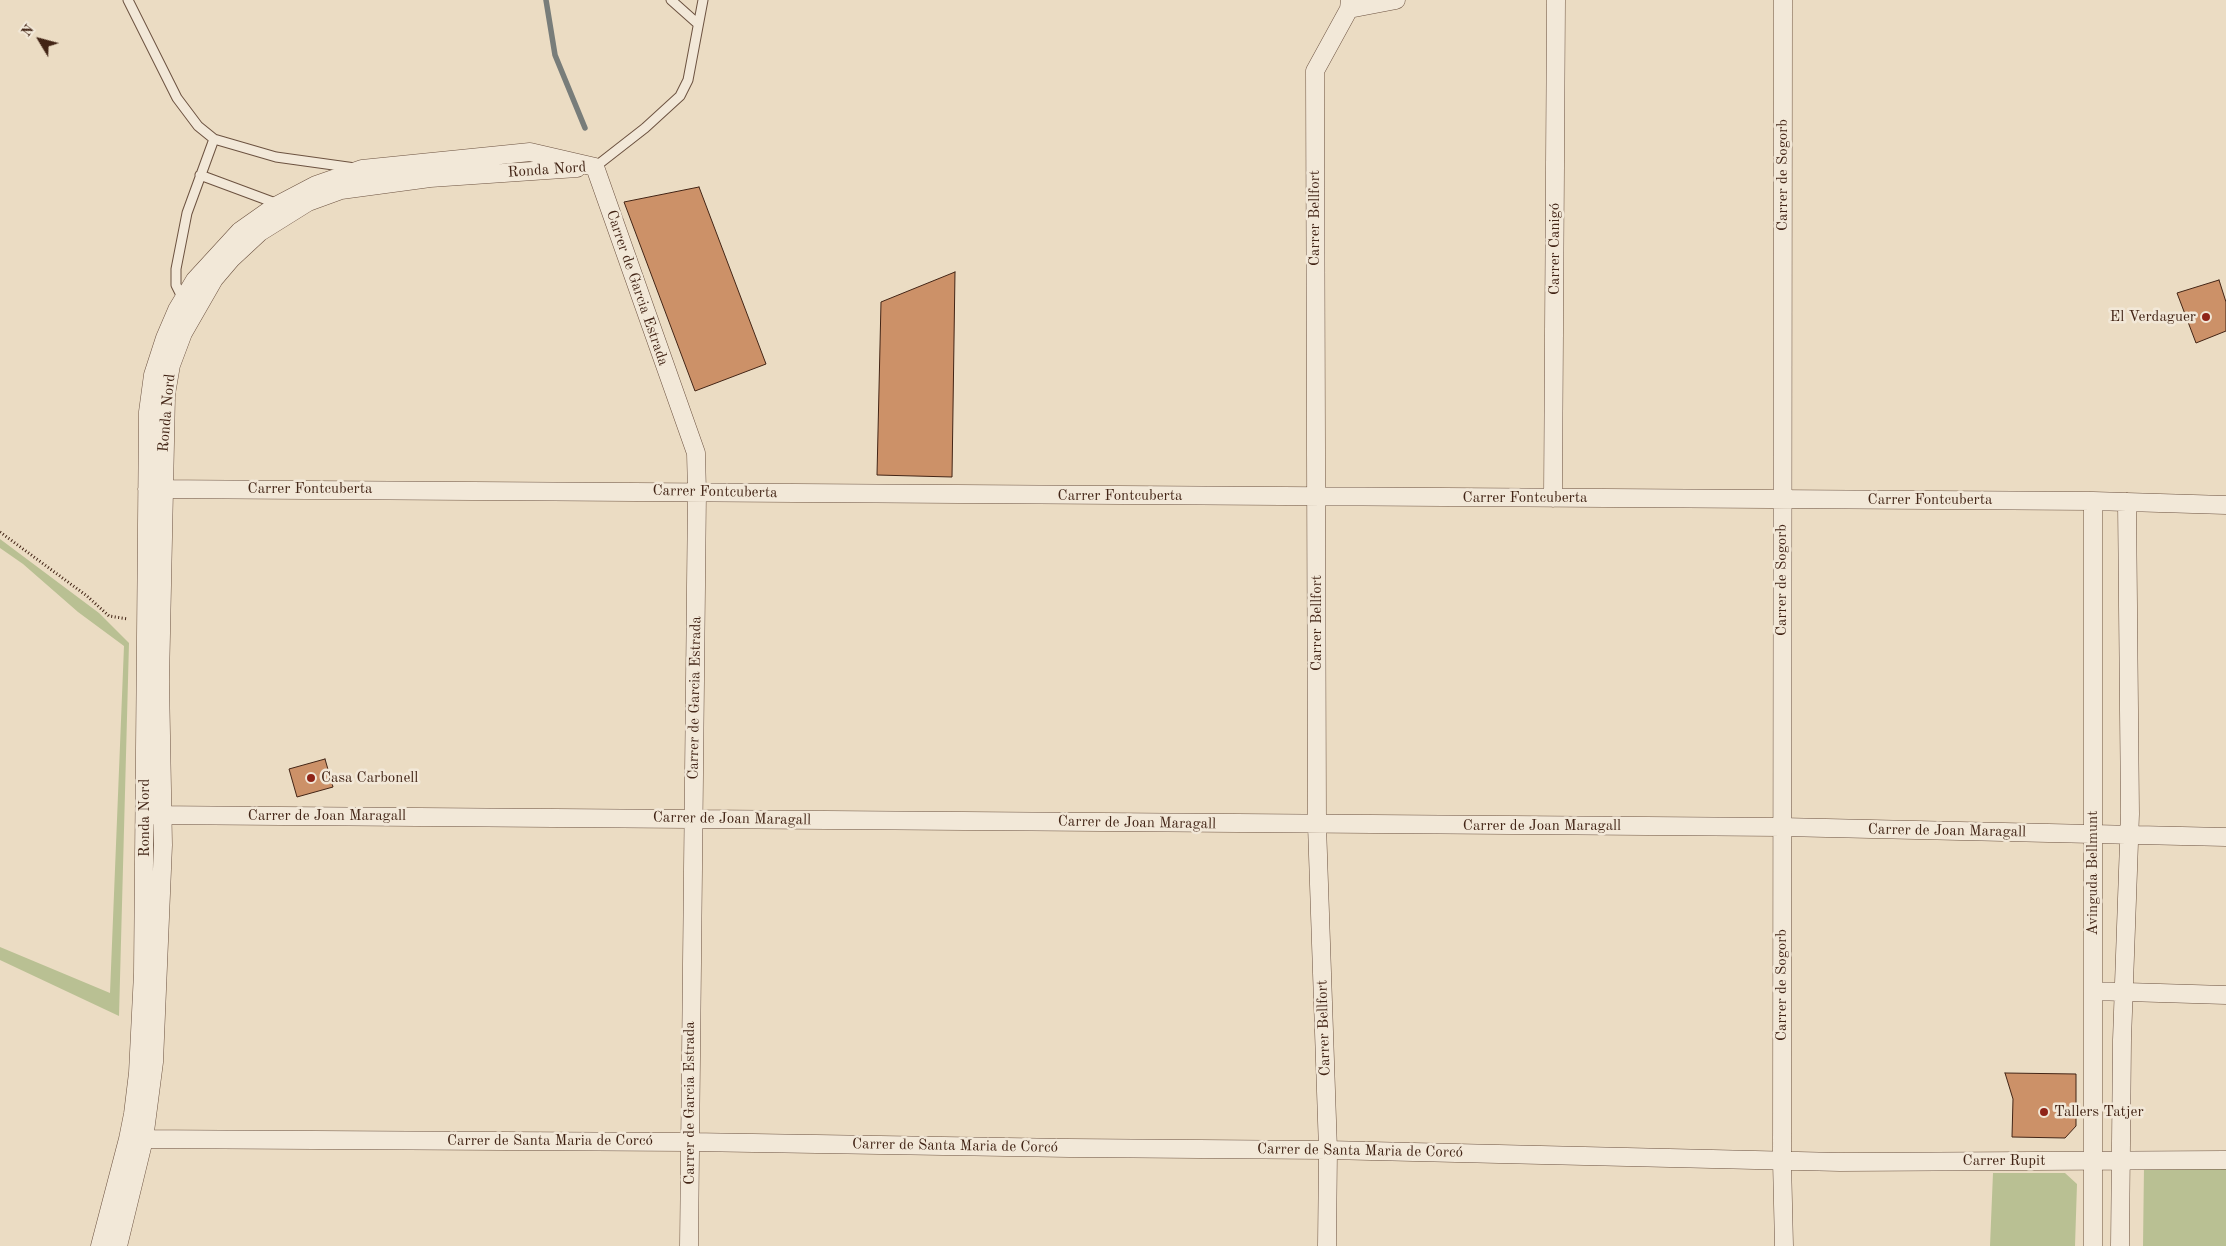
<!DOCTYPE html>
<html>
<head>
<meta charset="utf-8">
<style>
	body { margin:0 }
	#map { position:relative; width:2226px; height:1246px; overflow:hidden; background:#ebdcc3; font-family:"Old Standard TT",serif }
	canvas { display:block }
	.north { position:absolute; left:15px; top:15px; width:50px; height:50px; -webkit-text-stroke:4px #f2e8d8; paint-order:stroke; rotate:307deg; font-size:14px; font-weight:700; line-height:20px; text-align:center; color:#422415 }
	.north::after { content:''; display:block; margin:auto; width:18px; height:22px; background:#422415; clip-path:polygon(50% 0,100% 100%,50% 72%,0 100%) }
</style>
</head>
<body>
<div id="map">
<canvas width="2226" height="1246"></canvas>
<div class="north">N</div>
</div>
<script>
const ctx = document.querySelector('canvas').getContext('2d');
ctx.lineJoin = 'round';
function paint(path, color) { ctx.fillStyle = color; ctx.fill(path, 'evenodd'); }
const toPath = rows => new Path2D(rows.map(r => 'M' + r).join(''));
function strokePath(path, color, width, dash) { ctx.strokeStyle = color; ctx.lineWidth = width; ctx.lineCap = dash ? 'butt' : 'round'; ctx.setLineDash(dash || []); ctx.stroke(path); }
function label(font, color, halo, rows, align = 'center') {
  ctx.font = font + ' "Old Standard TT",serif'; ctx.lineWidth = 5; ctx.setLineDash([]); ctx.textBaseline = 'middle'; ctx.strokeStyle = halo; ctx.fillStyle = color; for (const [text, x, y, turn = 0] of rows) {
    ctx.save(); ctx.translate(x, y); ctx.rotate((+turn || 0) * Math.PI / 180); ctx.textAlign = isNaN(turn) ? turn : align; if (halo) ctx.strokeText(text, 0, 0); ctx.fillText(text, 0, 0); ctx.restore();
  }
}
paint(toPath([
	[0,539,99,613,129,643,119,1016,0,960,0,947,110,993,124,646,78,612,23,564,0,548],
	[2144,1167,2226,1168,2226,1246,2143,1246],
	[1993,1173,2065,1173,2077,1184,2075,1246,1990,1246]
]), '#b9c093');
strokePath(toPath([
	[546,0,555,55,585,128]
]), '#787d7a', 5.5);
const building = toPath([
	[699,187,766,364,695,391,624,202,699,187],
	[955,272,952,477,877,475,881,302,955,272],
	[2219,280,2226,302,2226,331,2196,343,2177,293,2219,280],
	[325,759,333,787,297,797,289,769,325,759],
	[2005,1073,2076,1074,2076,1126,2065,1138,2012,1137,2013,1099,2005,1073]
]);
paint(building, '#cc9168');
strokePath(building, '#422415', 1);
const service = toPath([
	[128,0,177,98,198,126,214,139,276,157,355,168],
	[671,0,698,24],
	[595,167,645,128,680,96,688,80,703,0],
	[200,175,278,204],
	[183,299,176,285,176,269,187,213,214,139]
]);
const minor = toPath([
	[1783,0,1782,1161,1784,1246],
	[1349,9,1396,0],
	[595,167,696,453,697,492,689,1246],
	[147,489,2093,501,2226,505],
	[1553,498,1556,0],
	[145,815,1782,827,2226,837],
	[2093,991,2226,995],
	[128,1139,690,1142,1069,1148,1328,1150,1840,1162,2226,1160],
	[100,1246,128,1139,133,1114,138,1073,143,973,148,412,153,375,165,338,177,310,195,280,240,231,274,207,316,185,362,169,530,152,595,167],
	[118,1246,144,1139,154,1062,163,845,160,681,166,394,171,365,183,333,214,279,231,259,260,232,308,202,341,190,430,178,577,168],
	[1327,1246,1328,1150,1317,825,1315,71,1349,9,1350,0],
	[2093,1246,2093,501],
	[2120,1246,2122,1040,2130,814,2127,502]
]);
strokePath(service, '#6c5240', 11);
strokePath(minor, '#6c5240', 19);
strokePath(toPath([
	[0,532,87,596,109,616,128,619]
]), '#422415', 3, [1, 2.5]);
strokePath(service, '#f2e8d8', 9);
strokePath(minor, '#f2e8d8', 18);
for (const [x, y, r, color] of [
	[2206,317,5,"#8f2418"],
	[311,778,5,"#8f2418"],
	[2044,1112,5,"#8f2418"]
]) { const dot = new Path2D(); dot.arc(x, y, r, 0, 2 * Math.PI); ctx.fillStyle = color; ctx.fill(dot); strokePath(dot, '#f2e8d8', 2); }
label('15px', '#422415', '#f2e8d8', [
	["Ronda Nord",547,170,-4],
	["Carrer de Sogorb",1783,175,-90],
	["Carrer Bellfort",1315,218,-90],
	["Carrer Canigó",1555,249,-90],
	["Carrer de Garcia Estrada",637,288,71],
	["Ronda Nord",167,413,-85],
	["Carrer Fontcuberta",310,489],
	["Carrer Fontcuberta",715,492,1],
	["Carrer Fontcuberta",1120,496],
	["Carrer Fontcuberta",1525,498],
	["Carrer Fontcuberta",1930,500],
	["Carrer de Sogorb",1782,580,-90],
	["Carrer Bellfort",1317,623,-90],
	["Carrer de Garcia Estrada",695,698,-89],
	["Carrer de Joan Maragall",327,816],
	["Ronda Nord",145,818,-90],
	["Carrer de Joan Maragall",732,819,1],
	["Carrer de Joan Maragall",1137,823,1],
	["Carrer de Joan Maragall",1542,826],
	["Carrer de Joan Maragall",1947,831,1],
	["Avinguda Bellmunt",2093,873,-90],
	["Carrer de Sogorb",1782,985,-90],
	["Carrer Bellfort",1324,1028,-92],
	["Carrer de Garcia Estrada",690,1103,-90],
	["Carrer de Santa Maria de Corcó",550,1141],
	["Carrer de Santa Maria de Corcó",955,1146,1],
	["Carrer de Santa Maria de Corcó",1360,1151,1],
	["Carrer Rupit",2004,1161]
]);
label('15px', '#422415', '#f2e8d8', [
	["El Verdaguer",2196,317,"right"],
	["Casa Carbonell",321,778],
	["Tallers Tatjer",2054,1112]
], 'left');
</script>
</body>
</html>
